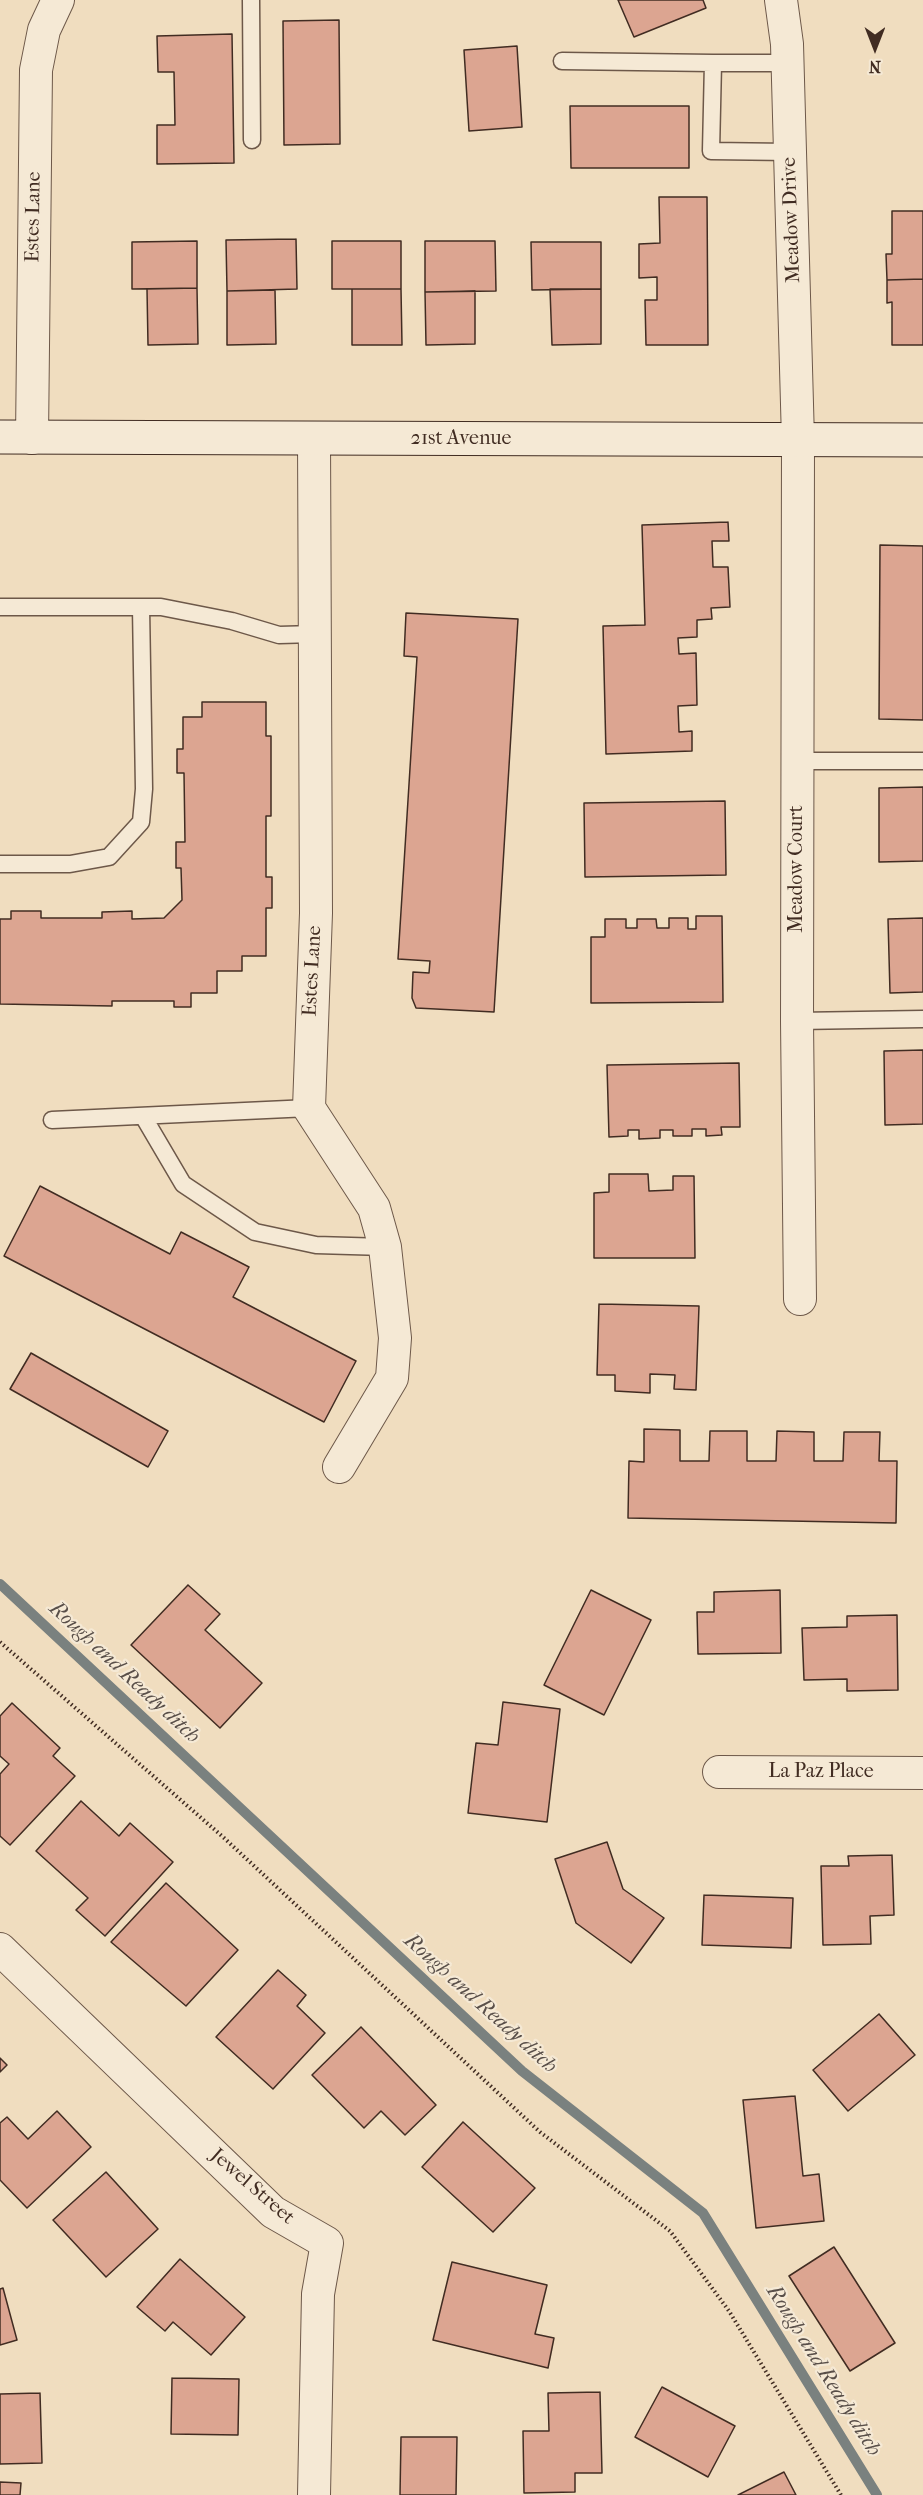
<!DOCTYPE html>
<html>
<head>
<meta charset="utf-8">
<style>
	body { margin:0 }
	#map { position:relative; width:923px; height:2495px; overflow:hidden; background:#f0ddbf; font-family:"IM FELL French Canon",serif }
	canvas { display:block }
	.north { position:absolute; left:845px; top:18px; width:60px; height:60px; -webkit-text-stroke:4px #f5e9d5; paint-order:stroke; rotate:180deg; font-size:16px; font-weight:700; line-height:24px; text-align:center; color:#412c22 }
	.north::after { content:''; display:block; margin:auto; width:21px; height:27px; background:#412c22; clip-path:polygon(50% 0,100% 100%,50% 72%,0 100%) }
</style>
</head>
<body>
<div id="map">
<canvas width="923" height="2495"></canvas>
<div class="north">N</div>
</div>
<script>
const ctx = document.querySelector('canvas').getContext('2d');
ctx.lineJoin = 'round';
const toPath = rows => new Path2D(rows.map(r => 'M' + r).join(''));
function strokePath(path, color, width, dash) { ctx.strokeStyle = color; ctx.lineWidth = width; ctx.lineCap = dash ? 'butt' : 'round'; ctx.setLineDash(dash || []); ctx.stroke(path); }
function paint(path, color) { ctx.fillStyle = color; ctx.fill(path, 'evenodd'); }
function label(font, color, halo, rows, align = 'center') {
  ctx.font = font + ' "IM FELL French Canon",serif'; ctx.lineWidth = 4.5; ctx.setLineDash([]); ctx.textBaseline = 'middle'; ctx.strokeStyle = halo; ctx.fillStyle = color; for (const [text, x, y, turn = 0] of rows) {
    ctx.save(); ctx.translate(x, y); ctx.rotate((+turn || 0) * Math.PI / 180); ctx.textAlign = isNaN(turn) ? turn : align; if (halo) ctx.strokeText(text, 0, 0); ctx.fillText(text, 0, 0); ctx.restore();
  }
}
strokePath(toPath([
	[0,1584,522,2071,703,2213,877,2495]
]), '#7a817f', 10);
const building = toPath([
	[618,0,703,0,706,8,634,37,618,0],
	[339,20,340,144,284,145,283,21,339,20],
	[232,34,234,163,157,164,157,125,175,125,174,72,158,72,157,36,232,34],
	[517,46,522,127,469,131,464,50,517,46],
	[570,106,689,106,689,168,571,168,570,106],
	[659,197,707,197,708,345,646,345,645,300,657,300,657,277,639,278,639,244,660,243,659,197],
	[892,211,923,211,923,279,887,280,886,254,892,254,892,211],
	[296,239,297,289,227,291,226,240,296,239],
	[197,241,197,288,132,289,132,242,197,241],
	[332,241,401,241,401,289,332,289,332,241],
	[425,241,495,241,496,291,425,292,425,241],
	[531,242,601,242,601,289,532,290,531,242],
	[923,279,923,345,892,345,892,302,887,303,887,280,923,279],
	[197,288,198,344,148,345,147,289,197,288],
	[352,289,401,289,402,345,352,345,352,289],
	[550,289,601,289,601,344,552,345,550,289],
	[275,290,276,344,227,345,227,291,275,290],
	[475,291,475,344,426,345,425,292,475,291],
	[728,522,729,541,712,541,713,567,728,567,730,607,711,608,712,619,697,620,697,637,678,638,679,654,696,653,697,705,678,706,679,732,692,731,692,751,606,754,603,626,645,625,642,525,728,522],
	[880,545,923,546,923,720,879,719,880,545],
	[406,613,518,619,494,1012,416,1008,412,998,413,972,429,973,430,961,398,959,417,657,404,656,406,613],
	[202,702,266,702,266,736,271,736,271,816,266,816,266,877,272,877,272,908,266,908,266,956,242,956,242,971,217,971,217,993,191,993,191,1007,174,1007,174,1001,112,1001,112,1006,0,1004,0,919,11,919,11,911,41,911,41,918,102,918,102,912,132,911,132,919,164,918,182,900,181,868,176,868,176,842,185,842,184,773,177,773,177,749,183,749,183,717,202,717,202,702],
	[923,787,923,861,879,862,879,788,923,787],
	[725,801,726,875,585,877,584,803,725,801],
	[696,916,722,916,723,1002,591,1003,591,937,605,937,605,919,626,919,626,928,637,928,637,919,656,919,657,928,669,928,669,918,688,918,688,929,696,929,696,916],
	[923,918,923,992,890,993,888,919,923,918],
	[923,1050,923,1124,885,1125,884,1051,923,1050],
	[739,1063,740,1127,721,1127,722,1135,706,1136,706,1129,692,1129,692,1136,673,1136,673,1130,660,1130,660,1138,639,1139,639,1130,628,1130,628,1136,609,1137,607,1065,739,1063],
	[609,1174,648,1174,649,1191,673,1190,673,1176,694,1176,695,1258,594,1258,594,1193,609,1192,609,1174],
	[40,1186,170,1254,181,1232,249,1267,233,1297,356,1361,324,1422,4,1256,40,1186],
	[599,1304,699,1306,696,1390,674,1389,675,1375,650,1374,650,1393,615,1391,615,1375,597,1375,599,1304],
	[31,1353,168,1431,148,1467,10,1389,31,1353],
	[644,1429,680,1430,680,1461,709,1461,710,1431,747,1431,747,1461,776,1461,777,1431,814,1432,814,1461,843,1461,844,1432,880,1432,879,1461,897,1461,896,1523,628,1518,629,1461,644,1462,644,1429],
	[188,1585,220,1614,205,1630,262,1683,220,1728,131,1645,188,1585],
	[591,1590,651,1620,604,1715,544,1685,591,1590],
	[780,1590,781,1653,698,1654,697,1612,714,1612,714,1592,780,1590],
	[897,1615,898,1690,847,1691,847,1679,804,1680,802,1628,847,1627,847,1616,897,1615],
	[503,1702,560,1709,547,1822,468,1813,476,1743,498,1745,503,1702],
	[12,1703,60,1748,53,1756,75,1776,10,1845,0,1836,0,1774,9,1764,0,1756,0,1716,12,1703],
	[81,1801,119,1836,130,1823,173,1862,105,1936,76,1910,88,1898,36,1851,81,1801],
	[607,1842,623,1889,664,1918,631,1963,576,1923,555,1859,607,1842],
	[892,1855,894,1915,870,1916,871,1944,823,1945,821,1866,849,1866,848,1856,892,1855],
	[166,1883,238,1950,186,2006,111,1942,166,1883],
	[704,1895,793,1898,791,1948,702,1945,704,1895],
	[278,1970,306,1995,297,2006,325,2033,273,2089,216,2037,278,1970],
	[879,2014,915,2055,848,2111,813,2070,879,2014],
	[361,2027,436,2105,405,2135,381,2111,364,2128,312,2075,361,2027],
	[0,2058,7,2065,0,2072,0,2058],
	[795,2096,803,2176,819,2174,824,2221,756,2228,743,2100,795,2096],
	[57,2111,91,2147,27,2208,0,2180,0,2123,7,2117,28,2139,57,2111],
	[463,2122,535,2188,493,2232,422,2167,463,2122],
	[106,2172,158,2229,106,2277,53,2220,106,2172],
	[834,2247,895,2343,850,2371,789,2276,834,2247],
	[180,2259,245,2317,211,2355,173,2322,165,2331,137,2307,180,2259],
	[452,2262,547,2285,535,2334,554,2338,548,2368,433,2340,452,2262],
	[3,2288,17,2340,0,2345,0,2289,3,2288],
	[172,2378,239,2379,238,2435,171,2434,172,2378],
	[662,2387,735,2426,708,2477,635,2437,662,2387],
	[600,2392,602,2473,575,2473,575,2492,524,2493,523,2431,549,2431,548,2393,600,2392],
	[40,2393,42,2463,0,2464,0,2394,40,2393],
	[401,2437,457,2437,456,2495,400,2495,401,2437],
	[784,2472,796,2495,738,2495,784,2472],
	[0,2482,21,2483,20,2495,0,2495,0,2482]
]);
paint(building, '#dca591');
strokePath(building, '#412c22', 1.5);
const lane = toPath([
	[251,0,252,140],
	[562,61,713,63],
	[788,63,713,63,711,151,790,152],
	[0,607,161,607,232,621,279,635,315,634],
	[797,761,923,761],
	[0,864,70,864,109,857,141,822,144,789,141,607],
	[797,1021,923,1019],
	[143,1116,183,1184,255,1232,316,1245,385,1247],
	[52,1120,309,1108]
]);
const street = toPath([
	[781,0,787,44,798,440,797,1021,800,1299],
	[32,438,36,70,44,30,58,0],
	[314,438,316,913,309,1108,374,1208,385,1247,395,1338,392,1378,339,1467],
	[719,1772,923,1773],
	[0,1949,273,2212,327,2243,318,2294,314,2495]
]);
const secondary = toPath([
	[0,437,923,440]
]);
strokePath(lane, '#6d5849', 19);
strokePath(street, '#6d5849', 34);
strokePath(secondary, '#412c22', 35);
strokePath(toPath([
	[0,1642,223,1837,540,2132,670,2231,729,2311,841,2495]
]), '#412c22', 4, [1.5, 3]);
strokePath(lane, '#f5e9d5', 16);
strokePath(street, '#f5e9d5', 32);
strokePath(secondary, '#f5e9d5', 33);
label('20px', '#412c22', '#f5e9d5', [
	["Estes Lane",34,217,-89],
	["Meadow Drive",792,220,-92],
	["21st Avenue",461,439],
	["Meadow Court",797,869,-90],
	["Estes Lane",313,971,-87],
	["La Paz Place",821,1772],
	["Jewel Street",252,2187,41]
]);
label('italic 21px', '#594f49', '#f5e9d5', [
	["Rough and Ready ditch",124,1673,43],
	["Rough and Ready ditch",480,2004,42],
	["Rough and Ready ditch",823,2371,58]
]);
</script>
</body>
</html>
